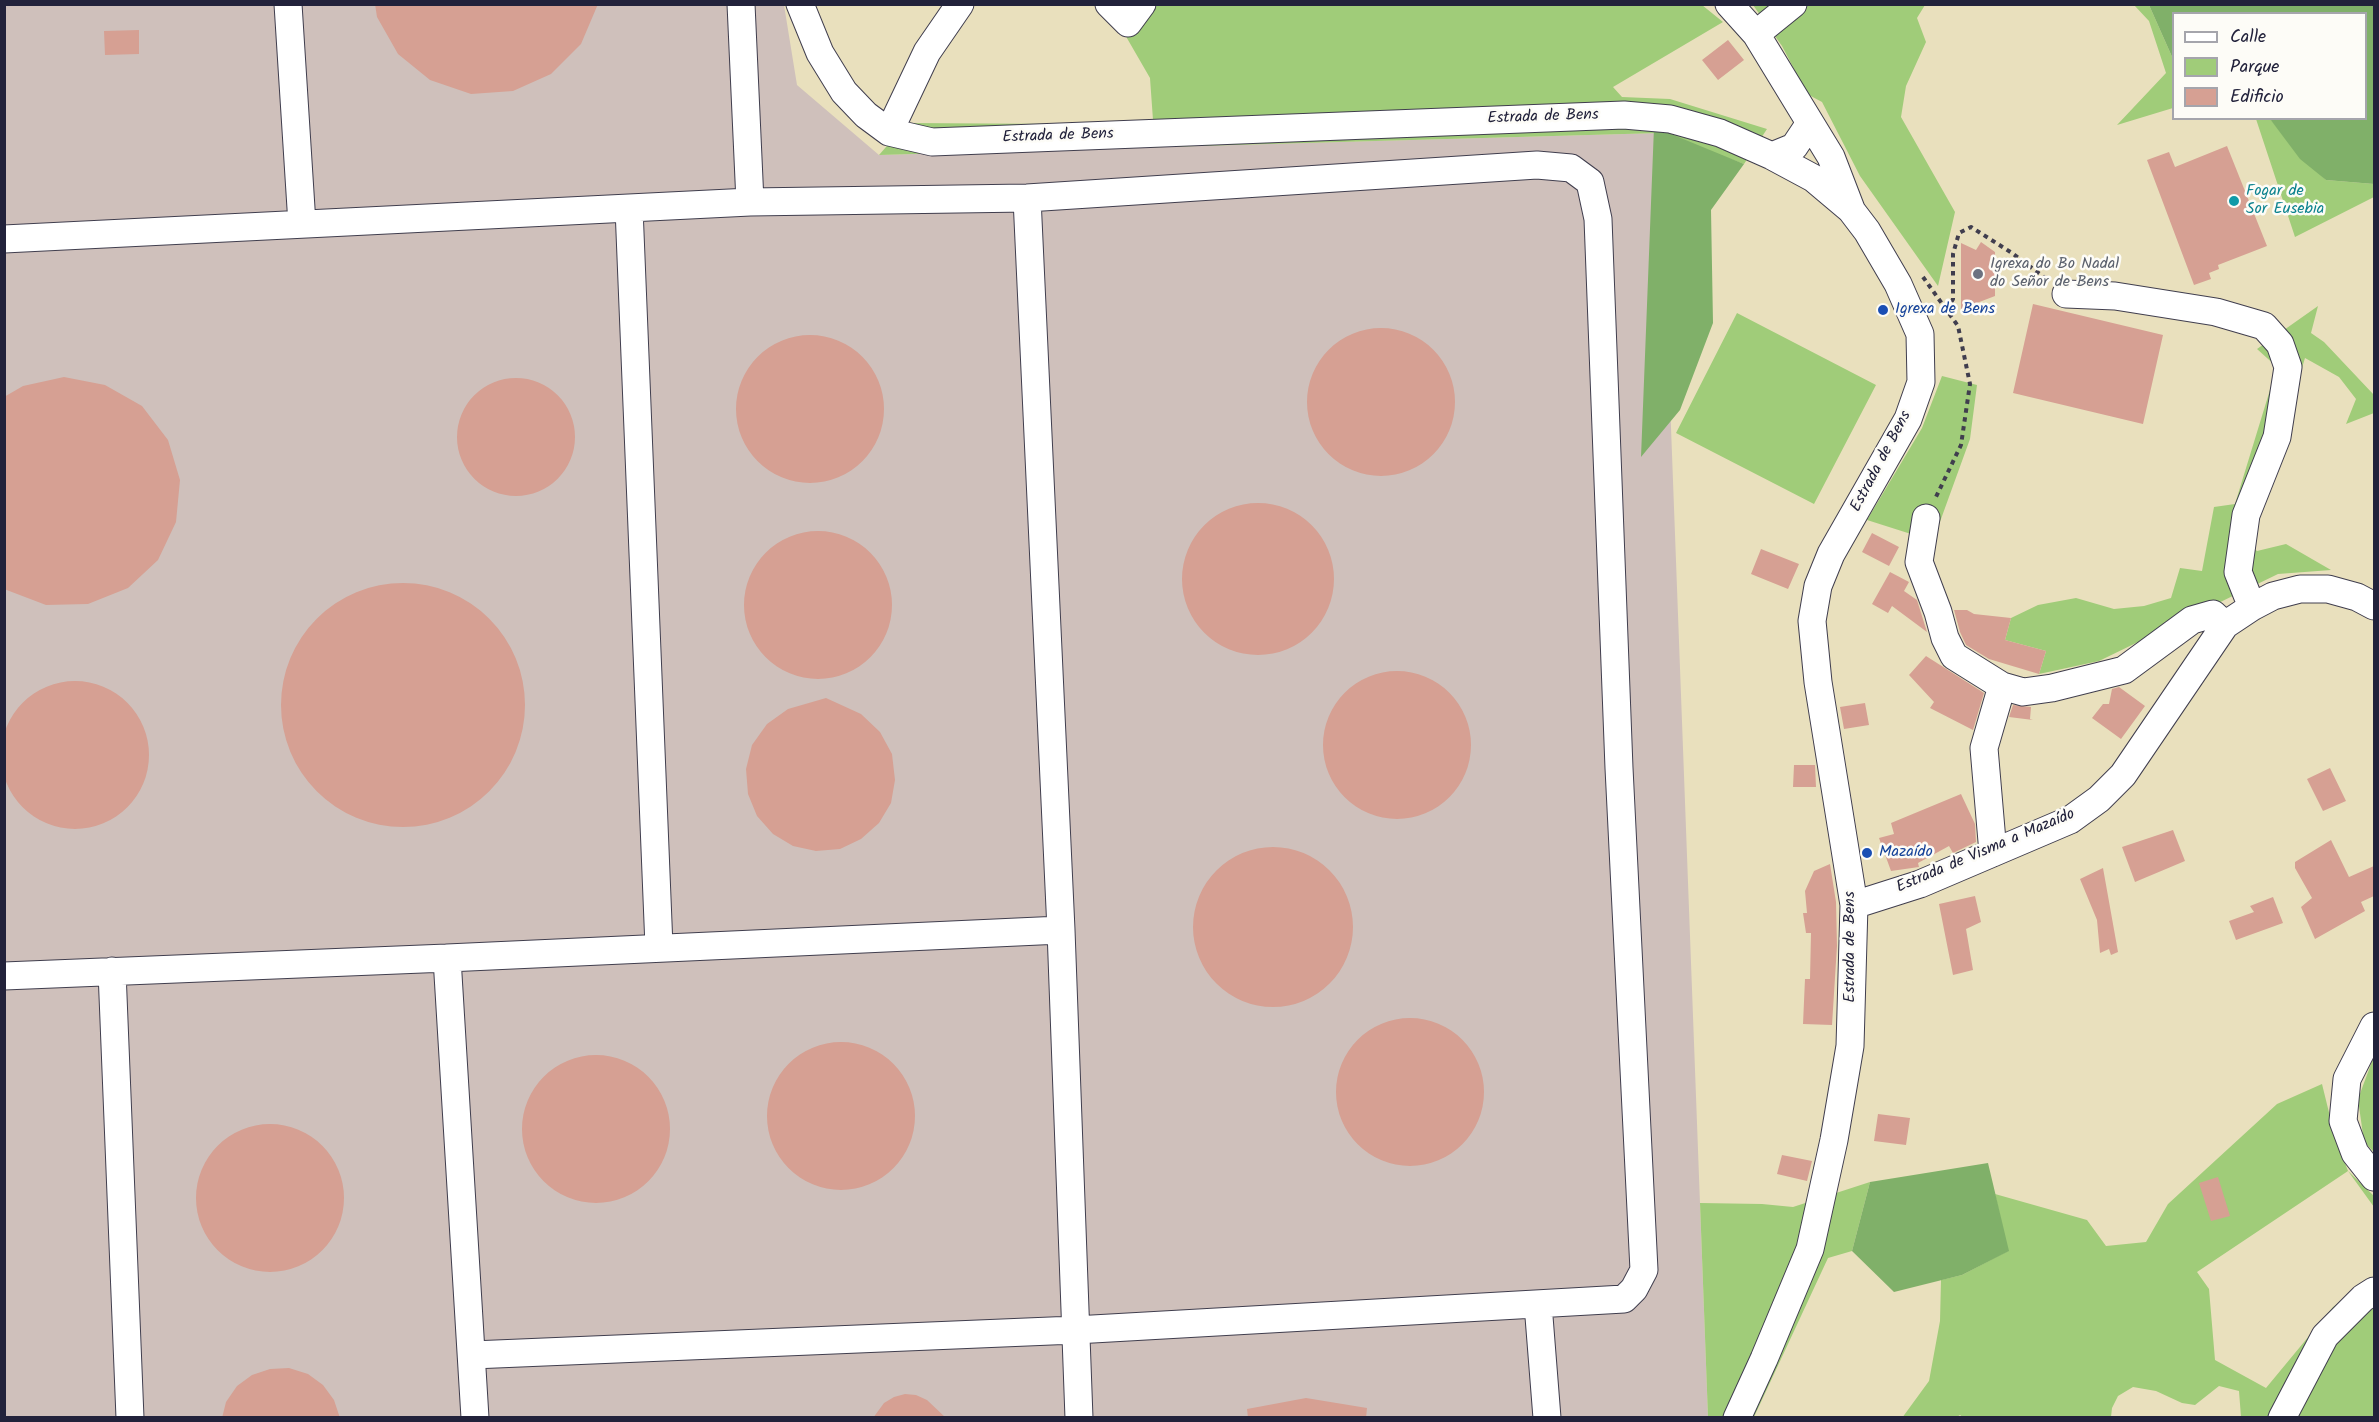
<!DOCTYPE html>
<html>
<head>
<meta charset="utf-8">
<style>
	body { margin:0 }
	#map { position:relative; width:2379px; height:1422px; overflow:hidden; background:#e9e0bd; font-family:Kalam,sans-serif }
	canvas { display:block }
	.frame { position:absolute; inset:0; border:6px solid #22223b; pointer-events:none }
	.legend { position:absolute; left:2172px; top:12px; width:195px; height:108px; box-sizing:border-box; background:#fdfcf7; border:2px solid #a5a5ac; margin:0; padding:8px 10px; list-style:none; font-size:18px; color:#22223b }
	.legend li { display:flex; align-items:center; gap:12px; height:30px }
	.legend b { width:30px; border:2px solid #a5a5ac }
</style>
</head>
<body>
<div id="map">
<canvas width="2379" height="1422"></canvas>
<div class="frame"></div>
<ul class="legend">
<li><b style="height:8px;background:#fff"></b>Calle</li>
<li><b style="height:16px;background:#a0cc79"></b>Parque</li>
<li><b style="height:16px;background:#d6a093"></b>Edificio</li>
</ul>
</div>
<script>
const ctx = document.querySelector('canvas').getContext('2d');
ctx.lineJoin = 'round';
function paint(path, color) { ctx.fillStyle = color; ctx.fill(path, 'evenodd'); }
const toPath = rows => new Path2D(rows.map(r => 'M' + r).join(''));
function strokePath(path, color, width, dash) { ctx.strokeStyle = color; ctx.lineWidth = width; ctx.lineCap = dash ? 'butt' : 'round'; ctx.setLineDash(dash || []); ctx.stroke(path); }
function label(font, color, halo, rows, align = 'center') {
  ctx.font = font + ' Kalam,sans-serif'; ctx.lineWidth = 5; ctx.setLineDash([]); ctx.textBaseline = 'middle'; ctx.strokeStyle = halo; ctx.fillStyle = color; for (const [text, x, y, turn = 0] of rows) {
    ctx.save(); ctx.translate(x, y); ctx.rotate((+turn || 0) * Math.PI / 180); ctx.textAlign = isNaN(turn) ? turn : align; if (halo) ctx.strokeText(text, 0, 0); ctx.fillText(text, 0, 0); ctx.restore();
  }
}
paint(toPath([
	[5,5,784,5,797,85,879,155,1660,133,1708,1417,5,1418]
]), '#cfc0bb');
paint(toPath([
	[1153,4,1702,5,1723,22,1613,87,1622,97,1670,99,1767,129,1744,164,1660,133,879,155,907,123,1066,124,1153,120,1150,78,1124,33],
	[1753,5,1925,5,1917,18,1926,42,1906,86,1901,117,1955,212,1938,286,1860,176,1822,102,1807,94,1782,46],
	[2134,5,2149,5,2173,59,2173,108,2117,125,2166,73,2149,21],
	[2256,119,2270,119,2326,180,2374,184,2374,197,2295,237],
	[2318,306,2311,333,2324,342,2374,395,2374,413,2346,424,2356,399,2339,377,2305,358,2248,543,2257,551,2286,544,2331,570,2278,574,2099,661,2039,674,2046,651,2005,640,2011,618,2038,605,2076,598,2114,609,2144,606,2171,598,2180,568,2202,571,2214,507,2235,504,2277,367,2257,349],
	[1737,313,1876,385,1814,504,1676,433],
	[1942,376,1977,385,1970,439,1933,541,1867,520,1922,428],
	[2374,1056,2374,1152,2364,1142,2358,1099],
	[2322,1084,2335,1137,2348,1171,2374,1196,2374,1207,2348,1171,2197,1272,2209,1289,2215,1360,2266,1388,2333,1307,2374,1278,2374,1417,2241,1417,2239,1391,2219,1386,2195,1405,2182,1403,2156,1391,2133,1387,2118,1396,2112,1408,2111,1417,1964,1418,1960,1415,1955,1418,1902,1418,1929,1381,1940,1321,1941,1280,1962,1275,2008,1251,1995,1194,2087,1220,2106,1246,2146,1242,2168,1204,2277,1104],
	[1870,1182,1852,1251,1828,1258,1754,1417,1708,1417,1700,1203,1762,1204,1793,1207]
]), '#a0cc79');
paint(toPath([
	[2149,5,2374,5,2374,184,2326,180,2300,159,2270,119,2366,118,2366,14,2174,14,2173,59],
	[1654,127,1744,164,1711,210,1713,323,1680,410,1641,457],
	[1988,1163,2009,1251,1962,1275,1894,1292,1852,1251,1870,1182]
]), '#80b069');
paint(toPath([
	[375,4,598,4,581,44,551,74,513,91,471,94,430,80,398,54,377,17],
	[139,30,139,54,105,55,104,31],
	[1728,40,1744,60,1718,80,1702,60],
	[2227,146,2267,246,2218,265,2219,269,2209,273,2211,279,2194,285,2147,160,2169,152,2175,167],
	[1981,242,1995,252,1995,296,1961,309,1961,243,1976,250],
	[2033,304,2163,335,2143,424,2013,393],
	'1307 402a74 74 0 1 1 148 0a74 74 0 1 1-148 0Z',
	'736 409a74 74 0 1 1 148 0a74 74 0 1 1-148 0Z',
	[64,377,105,385,142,406,168,440,180,480,176,522,158,560,128,588,88,604,46,605,4,589,4,397,23,386],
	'457 437a59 59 0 1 1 118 0a59 59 0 1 1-118 0Z',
	'1182 579a76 76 0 1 1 152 0a76 76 0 1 1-152 0Z',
	'744 605a74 74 0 1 1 148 0a74 74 0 1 1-148 0Z',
	[1872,533,1899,547,1889,566,1862,552],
	[1761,549,1799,564,1788,589,1751,574],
	[1890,572,1909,582,1904,591,1917,600,1927,632,1892,606,1888,613,1872,604],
	'281 705a122 122 0 1 1 244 0a122 122 0 1 1-244 0Z',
	[1954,610,1967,610,1974,614,2011,618,2005,640,2046,651,2039,674,1989,659,1966,645,1960,632],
	[1926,656,1984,693,1973,730,1930,708,1934,702,1909,675],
	'1323 745a74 74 0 1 1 148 0a74 74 0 1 1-148 0Z',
	'1 755a74 74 0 1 1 148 0a74 74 0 1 1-148 0Z',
	[2119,687,2145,706,2121,739,2092,718,2103,704,2109,704,2112,689],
	[826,698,861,714,880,732,892,754,895,780,891,803,879,823,861,839,840,849,816,851,793,846,773,834,757,816,748,794,746,769,752,745,767,724,788,709],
	[1865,703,1869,725,1844,729,1840,707],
	[2013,705,2031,707,2030,719,2033,720,2009,717],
	[1794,765,1815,765,1816,787,1793,787],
	[2330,768,2346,801,2323,811,2307,779],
	[1961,794,1975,824,1976,842,1953,853,1949,846,1918,863,1919,867,1891,871,1879,838,1894,834,1891,823],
	[2173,830,2185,861,2135,882,2122,847],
	[2331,840,2349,877,2374,866,2374,896,2361,902,2365,911,2315,939,2301,907,2312,898,2295,868,2295,862],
	'1193 927a80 80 0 1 1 160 0a80 80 0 1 1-160 0Z',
	[1830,864,1836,902,1837,946,1832,1025,1803,1024,1805,979,1810,979,1811,933,1806,933,1803,913,1807,913,1805,891,1814,871],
	[2103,868,2118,952,2111,955,2109,949,2100,953,2097,920,2080,879],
	[1975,896,1981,922,1966,929,1973,970,1953,975,1939,904],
	[2273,897,2283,923,2236,940,2229,921,2254,912,2250,906],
	'1336 1092a74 74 0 1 1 148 0a74 74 0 1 1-148 0Z',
	'767 1116a74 74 0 1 1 148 0a74 74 0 1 1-148 0Z',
	'522 1129a74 74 0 1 1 148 0a74 74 0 1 1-148 0Z',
	[1878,1114,1910,1118,1906,1145,1874,1141],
	'196 1198a74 74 0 1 1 148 0a74 74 0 1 1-148 0Z',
	[1782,1155,1812,1161,1807,1181,1777,1174],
	[2218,1177,2230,1216,2211,1221,2199,1183],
	[289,1368,308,1374,323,1385,334,1400,340,1418,222,1418,226,1402,237,1386,252,1375,270,1369],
	[905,1394,916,1395,927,1400,946,1418,873,1418,884,1403,894,1397],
	[1306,1398,1367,1408,1366,1418,1248,1418,1247,1409]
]), '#d6a093');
const minor = toPath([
	[288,4,302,224],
	[741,4,750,202],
	[800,4,820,53,844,92,866,115,889,132,932,142,1624,115,1670,119,1720,133,1772,156,1813,178,1851,210,1867,231,1898,284,1920,334,1921,382,1908,419,1831,554,1818,586,1812,621,1818,682,1854,905,1850,1046,1834,1140,1810,1249,1764,1359,1737,1418],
	[1109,4,1128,23,1142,4],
	[1729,4,1756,34,1831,157,1851,209],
	[1756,34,1793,4],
	[889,132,927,52,960,4],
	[1772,156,1794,147,1810,123],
	[1027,198,1061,930,1079,1418],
	[629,208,659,947],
	[4,239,750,202,1027,198,1537,165,1571,168,1590,182,1598,219,1619,768,1644,1270,1634,1289,1624,1299,1075,1330,472,1355],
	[2066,294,2115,296,2216,312,2264,326,2280,344,2288,367,2277,437,2246,515,2238,572,2252,607],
	[1926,518,1919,562,1938,612,1945,638,1954,656,2002,686,2023,692,2052,688,2124,670,2192,620,2213,614,2225,625],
	[1993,853,1984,748,2002,686],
	[1854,905,1920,884,2070,820,2099,799,2123,775,2225,625,2252,607,2273,596,2300,589,2328,589,2357,597,2374,606],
	[447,958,475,1418],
	[112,971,130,1418],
	[4,976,447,958,1061,930],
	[2374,1026,2347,1079,2343,1121,2355,1153,2374,1177],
	[1538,1304,1547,1418],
	[2282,1418,2325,1336,2363,1298,2374,1291]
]);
strokePath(minor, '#403e4e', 29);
strokePath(toPath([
	[1923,277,1958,326,1970,384,1961,445,1935,499],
	[1947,310,1953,299,1953,254,1959,233,1971,227,2012,253,2049,281]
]), '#403e4e', 4, [4.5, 4.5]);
strokePath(minor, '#fff', 27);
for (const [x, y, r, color] of [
	[2234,201,6,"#0f9aa8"],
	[1978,274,6,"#6b7280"],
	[1883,310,6,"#1a4fb4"],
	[1867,853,6,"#1a4fb4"]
]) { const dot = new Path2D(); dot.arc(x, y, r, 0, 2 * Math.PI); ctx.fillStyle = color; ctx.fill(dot); strokePath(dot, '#fdfcf7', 2); }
label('16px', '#22223b', '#fdfcf7', [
	["Estrada de Bens",1543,118,-2],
	["Estrada de Bens",1058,137,-2],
	["Estrada de Bens",1882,462,-62],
	["Estrada de Visma a Mazaído",1986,852,-23],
	["Estrada de Bens",1851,947,-90]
]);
label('16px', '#0d838f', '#fdfcf7', [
	["Fogar de",2246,192],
	["Sor Eusebia",2246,210]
], 'left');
label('16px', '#5b616d', '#fdfcf7', [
	["Igrexa do Bo Nadal",1990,265],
	["do Señor de Bens",1990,283]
], 'left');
label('16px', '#164399', '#fdfcf7', [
	["Igrexa de Bens",1895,310],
	["Mazaído",1879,853]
], 'left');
</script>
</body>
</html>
